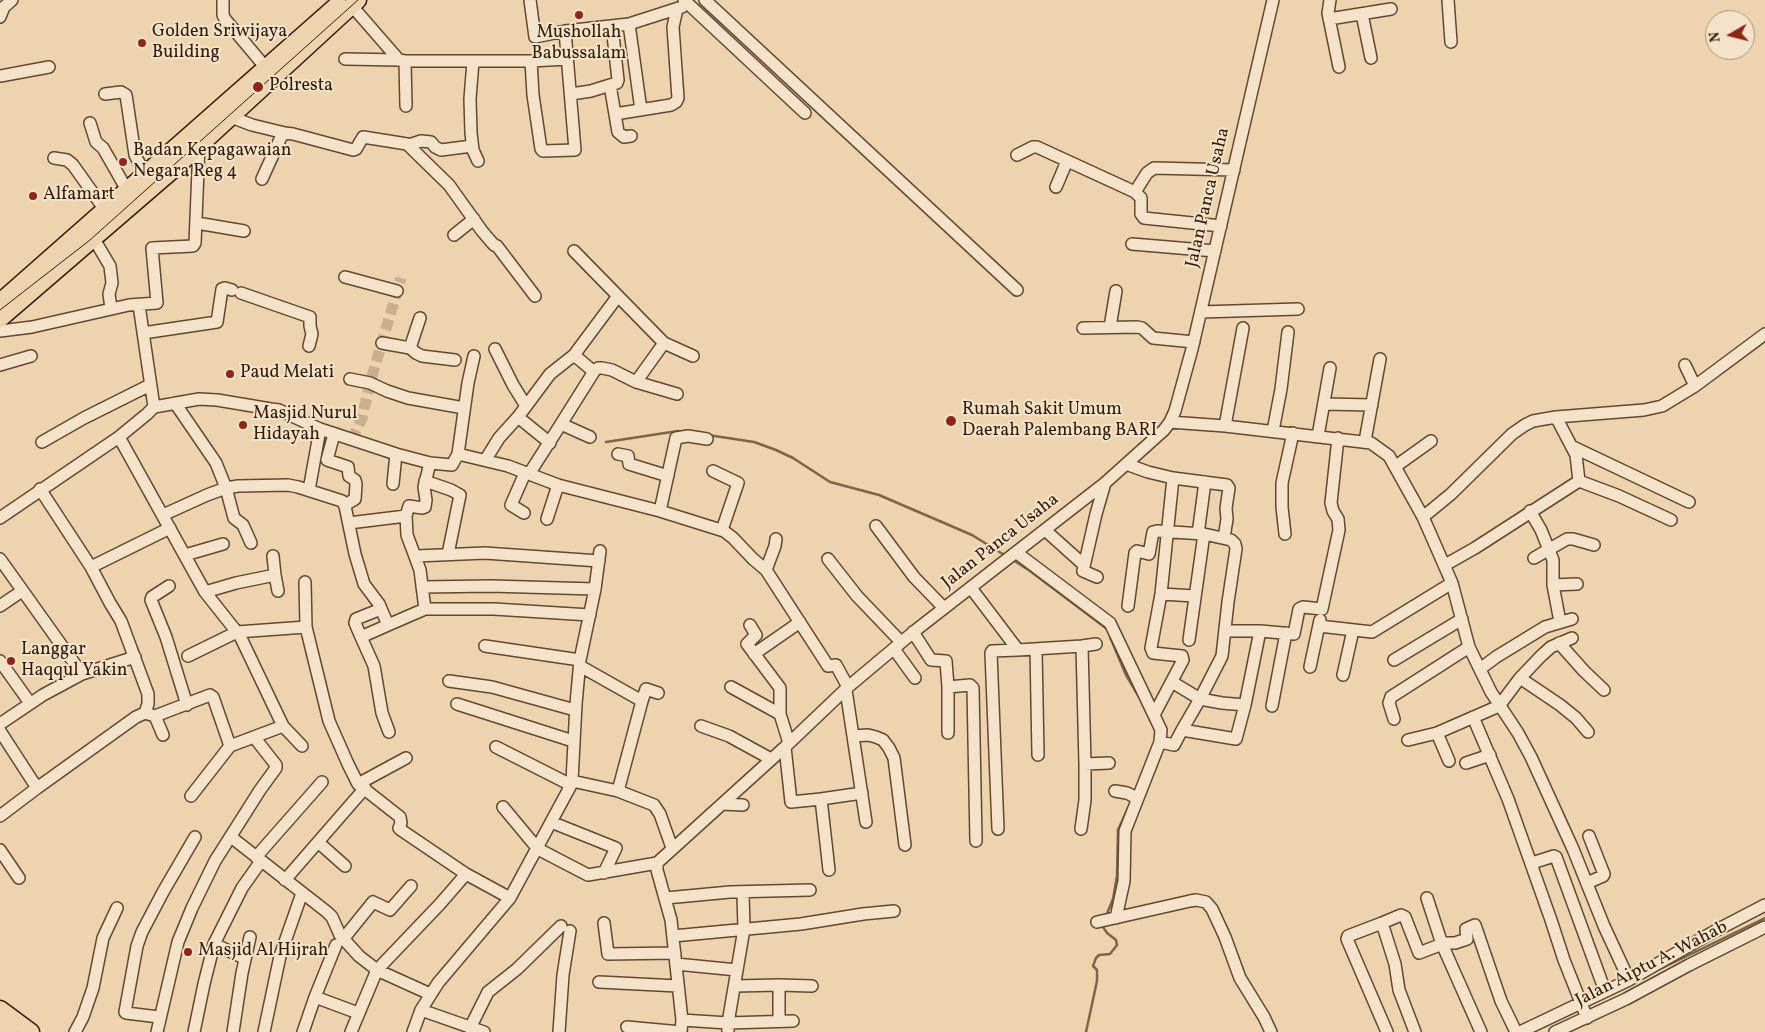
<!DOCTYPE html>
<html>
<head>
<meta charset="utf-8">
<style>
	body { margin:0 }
	#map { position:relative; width:1765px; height:1032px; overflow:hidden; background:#eed4ae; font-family:Vollkorn,serif }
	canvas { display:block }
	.north { position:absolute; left:1705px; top:10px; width:50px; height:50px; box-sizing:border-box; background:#f4e3ca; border:1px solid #a7937c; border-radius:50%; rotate:262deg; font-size:14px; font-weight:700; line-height:20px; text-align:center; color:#341a07 }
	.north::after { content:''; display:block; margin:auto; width:18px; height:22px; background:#8f2418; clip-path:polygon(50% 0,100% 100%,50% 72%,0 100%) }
</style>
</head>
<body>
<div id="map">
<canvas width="1765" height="1032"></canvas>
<div class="north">N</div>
</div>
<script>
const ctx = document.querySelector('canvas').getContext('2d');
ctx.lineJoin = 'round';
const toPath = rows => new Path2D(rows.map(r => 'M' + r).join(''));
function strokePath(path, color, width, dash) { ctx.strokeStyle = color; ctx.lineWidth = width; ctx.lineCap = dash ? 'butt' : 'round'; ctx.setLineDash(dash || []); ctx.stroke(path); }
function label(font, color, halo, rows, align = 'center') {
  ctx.font = font + ' Vollkorn,serif'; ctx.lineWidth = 4; ctx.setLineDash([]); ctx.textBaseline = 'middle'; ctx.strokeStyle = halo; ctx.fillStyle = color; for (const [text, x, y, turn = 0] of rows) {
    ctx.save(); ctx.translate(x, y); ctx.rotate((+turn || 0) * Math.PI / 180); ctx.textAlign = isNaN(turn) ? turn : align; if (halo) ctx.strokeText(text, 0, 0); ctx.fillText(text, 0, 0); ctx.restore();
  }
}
strokePath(toPath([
	[708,435,754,442,776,450,793,458,830,482,879,495,972,535,1006,556],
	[606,442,678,431,686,432],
	[1013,560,1030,571,1107,629],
	[1110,637,1126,675,1139,697],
	[1106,916,1113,899,1117,876,1118,830,1128,808],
	[1656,971,1765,918],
	[1086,1032,1097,981,1097,970,1093,966,1096,958,1099,955,1110,954,1117,945,1116,940,1107,933,1103,927,1103,924]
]), '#7e6449', 2.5);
strokePath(toPath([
	[352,440,362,418,370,383,401,278]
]), '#c9af8d', 11, [11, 5.5]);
const minor = toPath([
	[223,0,223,15,225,19,266,68],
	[530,0,535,37,565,31,575,150,543,151,541,149,533,95,531,61],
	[684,0,805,113],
	[705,0,1017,290],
	[1330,0,1328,13,1339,67],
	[1448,0,1451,42],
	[352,6,399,60,405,61,531,61,567,59],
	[1362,14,1371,58],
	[0,17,4,7,12,0],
	[1329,19,1391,9],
	[629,24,641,110],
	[612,26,618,80,617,83,610,85,618,132,624,137,631,136],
	[565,31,629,24,682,7],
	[345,59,399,60],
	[405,61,406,106],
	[473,61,470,99,471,133,473,150,478,161],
	[0,76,49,67],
	[105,94,121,92,126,95,135,155,145,174],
	[571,94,591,91,610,85],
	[615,114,671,105,676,102,678,98,673,27,677,9],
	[231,117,252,125,285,133],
	[90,123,96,142,103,148,127,190],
	[409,145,421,141,431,142,435,147,441,150,472,146],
	[1017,155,1033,147,1037,147,1135,192,1147,173,1154,168,1234,170],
	[54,158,67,160,73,165,105,210],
	[262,179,281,137,285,133,293,134,353,150,356,149,363,137,407,144,449,185,482,231,494,245,497,246,535,296],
	[1056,187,1067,161],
	[1135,192,1141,198,1141,214,1144,218,1221,226],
	[197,223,244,231],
	[454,235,474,219],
	[94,239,110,266,112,283,109,294,111,308],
	[1132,244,1215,251],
	[345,277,397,291],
	[241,293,310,317,310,326,312,334,309,346],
	[618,296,664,343,636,382,677,394],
	[1201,312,1298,309],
	[1110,327,1116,291],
	[1083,328,1137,327,1142,328,1153,338,1194,342],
	[0,331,32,327,129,305,157,303,152,248,193,246,195,243,199,146],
	[143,333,217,322,222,289,225,288,232,290],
	[382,343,410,348,416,353,422,356,455,360],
	[664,343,693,356],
	[410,348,420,318],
	[495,349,513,385,526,406],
	[574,355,618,296,574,251],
	[0,365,31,356],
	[1685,365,1695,386],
	[593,372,598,368,602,368,612,370,636,382],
	[350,379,370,383,387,391,408,398,464,408],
	[175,403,216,463,226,488,234,518,243,525,251,543],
	[1325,404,1372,405],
	[154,407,199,399,217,400,271,409,279,410,320,429,396,454,430,463,452,465,458,454,468,383,474,356],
	[518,417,550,443],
	[1556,417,1576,455,1579,481],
	[1170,422,1225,426,1371,443,1389,456,1423,517,1451,494,1512,434,1525,425,1533,421,1556,417,1644,410,1662,406,1695,386,1765,334],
	[1225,426,1243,328],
	[1273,431,1281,389,1288,332],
	[334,434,327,460,348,467,349,476,355,480,356,484,355,499,345,505],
	[1318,436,1330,368],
	[119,437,205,592,240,636,283,726,302,746],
	[1365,441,1380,359],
	[42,442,84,418,150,385],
	[1573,447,1689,502],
	[458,454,508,466,558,485,660,511,724,531,733,538,753,559,766,570,828,666,836,665,848,687],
	[618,454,628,456,629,464,668,476],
	[486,459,499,438,518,417,550,374,574,355,593,371,593,373,561,424,590,437],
	[1126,464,1148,472,1173,478,1227,485,1229,488,1226,508,1227,519,1224,538],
	[1396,466,1431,441],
	[713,471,738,483,722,530],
	[529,474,561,424],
	[425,481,451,490,460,495,448,554],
	[1579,481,1619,496,1671,520],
	[393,484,396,454],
	[40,489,91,567,110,603,121,621,148,694,148,704,145,713],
	[309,490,320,429],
	[660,511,676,438,688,436,707,439],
	[1530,511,1541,530,1553,560,1553,585,1577,584],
	[524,513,511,505,525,473],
	[163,515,207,495,226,488,238,486,288,485,298,487,342,501,345,506,355,554,364,584,379,604,388,625,361,637,374,666,382,713,389,732],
	[1423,517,1452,583,1469,647,1491,692,1518,733,1531,757,1573,849,1604,926,1629,980],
	[0,518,119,437,147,414,154,407,139,305],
	[547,519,558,485],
	[349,523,406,516],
	[876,526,914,577,944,608],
	[1045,530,1084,565],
	[1198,534,1205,482],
	[1204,534,1231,540,1235,544,1236,549,1228,602,1222,656,1200,699,1222,703,1245,705,1260,631,1294,634,1299,609,1303,607,1322,609,1339,530,1338,519,1333,511,1331,503,1338,438],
	[1285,534,1282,507,1282,483,1293,433],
	[1017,553,1110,623,1161,730,1160,742,1125,831,1124,881,1116,918],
	[185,555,223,544],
	[273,556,275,575],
	[417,556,485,553,599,561],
	[1534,558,1567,539,1573,539,1594,545],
	[0,559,82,674],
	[828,559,857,596,901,642],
	[1445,565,1475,548,1579,481],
	[91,567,170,528],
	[766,570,775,546,776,539],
	[1097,577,1083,571,1096,514,1105,483],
	[305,582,306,627],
	[1553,585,1560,622],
	[169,586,152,597,151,600,166,637,187,705],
	[422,587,491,586,595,589],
	[971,588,1018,650,1082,646,1085,764,1109,763],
	[205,592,236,583,275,575,278,591],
	[1161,594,1195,596],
	[0,606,22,591],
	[1128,606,1135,553,1137,551,1149,554,1153,532,1157,531,1204,534,1189,640],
	[425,609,420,570,407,535,406,516,409,506,422,508,425,507,426,500,424,487,430,463],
	[388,625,425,609,494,609,590,615],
	[750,625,756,635,747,644,780,688,780,714,789,743],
	[1319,626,1372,632,1452,583],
	[1225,631,1260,631],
	[913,632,931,660,946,661,948,687,970,685,973,688,976,841],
	[361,637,355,623,356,619,381,609],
	[1559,643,1584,671,1604,690],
	[485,646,580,660],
	[1082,646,1096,644],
	[894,649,915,678],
	[1036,649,1038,755],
	[754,654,800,622],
	[188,656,237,632,306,627,329,721,348,764,358,784,400,817,401,823,399,828,401,830,466,874,510,898],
	[1394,660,1462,619],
	[0,661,30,703],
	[580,666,642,701,618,791],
	[1310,667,1320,620],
	[1480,669,1496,657,1545,627,1572,619],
	[1343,675,1353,630],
	[1520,678,1560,705,1576,718,1588,732],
	[449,681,492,687,575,710],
	[1172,682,1200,699,1182,730],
	[731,687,780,714],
	[948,687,948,733],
	[846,690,866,822],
	[642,701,646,689,658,693],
	[457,704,573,741],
	[1272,706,1286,633],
	[1155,713,1183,660,1182,656,1153,653,1151,648,1161,594,1173,478],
	[155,716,163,735],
	[1473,717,1508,799,1551,920,1564,960,1587,1018],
	[1394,719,1389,703,1391,697,1469,647],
	[0,724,43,695,82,674,135,657],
	[701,726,729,736,771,759],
	[0,731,37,788,0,816],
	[1437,733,1449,761],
	[853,736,868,735,876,737,883,740,889,748,894,758,905,845],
	[1408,740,1437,733,1499,706,1520,678,1541,656,1551,647,1572,638],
	[1160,742,1174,745,1182,730,1236,739,1245,705],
	[496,747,571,785],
	[785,747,791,802,821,799,829,870],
	[1466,763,1490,755],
	[572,781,618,791,654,805,660,814,672,848],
	[358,784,406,758],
	[37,788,136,717,145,713,155,716,210,695,213,697,230,746],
	[1115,791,1127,793,1137,798],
	[191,796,230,746,283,726],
	[821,799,862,793],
	[722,804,743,805],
	[503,807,538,849,588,875,657,863],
	[551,822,616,848,604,873],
	[998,829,991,653,992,651,1018,650],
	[1081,829,1085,800,1085,764],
	[231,837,327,912,332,917,340,935,359,956,377,970,430,994],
	[318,842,345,866],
	[0,850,19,878],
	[256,857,322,782],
	[1532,863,1554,856,1556,857,1605,991],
	[285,880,365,788],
	[1587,883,1603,876,1604,874,1589,836],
	[666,898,730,892,810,890],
	[1427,898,1442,944,1481,1032],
	[1097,922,1190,901,1196,900,1206,902,1212,909,1225,937,1240,978,1264,1017,1271,1032],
	[604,923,608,954,675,953],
	[1382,923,1348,936,1347,939,1387,1032],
	[673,936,801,924,863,914,894,911],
	[344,938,373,902,390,910,411,886],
	[214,944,244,958],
	[676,964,737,970],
	[599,982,678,986],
	[735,986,779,985],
	[315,997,358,1013],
	[421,1010,484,1032],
	[159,1017,126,1013,125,1012,137,946,142,932,163,892,195,837],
	[682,1020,728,1023,793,1021],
	[779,1021,779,985,812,986],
	[627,1027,681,1032],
	[470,1028,488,992,517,969,561,926],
	[75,1032,83,1017,93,988,103,938,117,908],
	[157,1032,178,942,192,908,215,861,260,790,276,768,276,765,254,737],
	[194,1032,204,984,214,944,242,888,261,861],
	[233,1032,242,973,250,937],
	[264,1032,280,956,302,893],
	[303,1032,315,997,336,945],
	[351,1032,377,970,440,904,466,874],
	[413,1032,421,1010,438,983,510,898,571,785,572,781,576,704,580,660,595,589,600,551],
	[559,1032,563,975,570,931],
	[681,1032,682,1020,671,920,657,870,657,863,785,747,848,687,916,630,1105,483,1164,430,1170,422,1175,411,1192,349,1273,0],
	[728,1032,728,1023,744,929,743,893],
	[1415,1032,1399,990,1395,964,1382,923,1401,915,1405,917,1419,953,1445,943,1455,943,1467,939,1466,929,1475,925,1501,1001,1516,1032],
	[1520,1032,1629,980,1715,931,1765,905],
	[1555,1032,1626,999,1689,965,1765,927]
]);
const highway = toPath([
	[0,302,338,4],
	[0,319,173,170,358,0],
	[0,1009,31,1032],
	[0,1026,9,1032]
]);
strokePath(minor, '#624831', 14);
strokePath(highway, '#341a07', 19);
strokePath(minor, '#f4e3ca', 11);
strokePath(highway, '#eed4ae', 16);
strokePath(toPath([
	[0,310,90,240,358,0]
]), '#341a07', 1);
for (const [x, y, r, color] of [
	[579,15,5,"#8f2418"],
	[142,43,5,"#8f2418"],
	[258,87,6,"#8f2418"],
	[123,162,5,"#8f2418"],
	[33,196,5,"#8f2418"],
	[230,374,5,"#8f2418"],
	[951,421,6,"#8f2418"],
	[243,425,5,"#8f2418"],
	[11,661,5,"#8f2418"],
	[188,952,5,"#8f2418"]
]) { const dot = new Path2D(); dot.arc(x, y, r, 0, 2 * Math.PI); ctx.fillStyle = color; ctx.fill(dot); strokePath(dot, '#f4e3ca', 2); }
label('18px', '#341a07', '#f4e3ca', [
	["Golden Sriwijaya",152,33],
	["Building",152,54],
	["Mushollah",579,34,"center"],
	["Babussalam",579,55,"center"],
	["Polresta",269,87],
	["Badan Kepagawaian",133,152],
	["Negara Reg 4",133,173],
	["Alfamart",43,196],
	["Paud Melati",240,374],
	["Rumah Sakit Umum",962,411],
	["Daerah Palembang BARI",962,432],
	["Masjid Nurul",253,415],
	["Hidayah",253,436],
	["Langgar",21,651],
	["Haqqul Yakin",21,672],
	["Masjid Al Hijrah",198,952]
], 'left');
label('18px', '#341a07', '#f4e3ca', [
	["Jalan Panca Usaha",1209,198,-77],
	["Jalan Panca Usaha",1001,542,-38],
	["Jalan Aiptu A. Wahab",1652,965,-27]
]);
</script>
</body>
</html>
